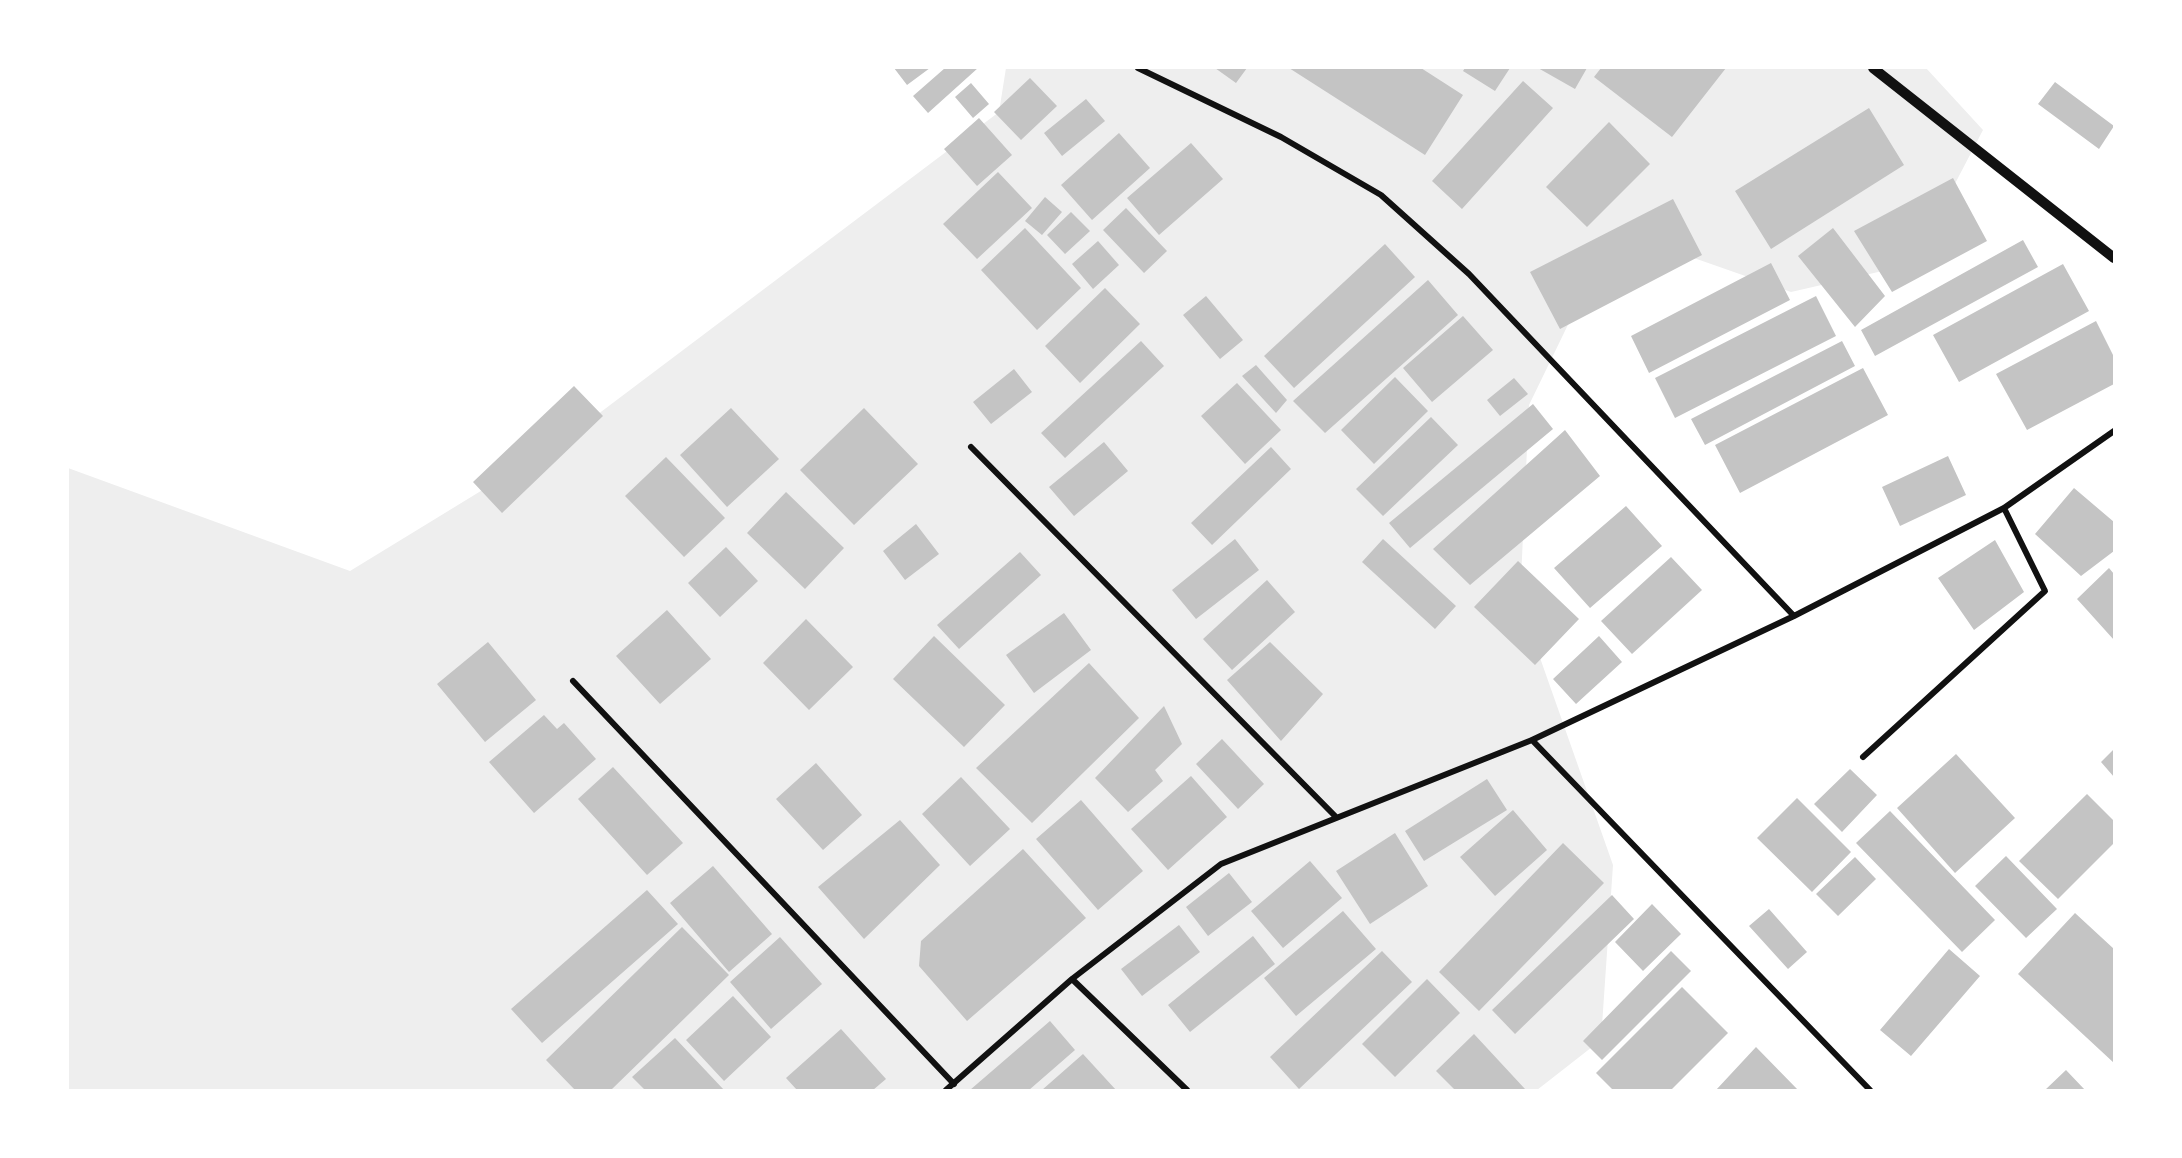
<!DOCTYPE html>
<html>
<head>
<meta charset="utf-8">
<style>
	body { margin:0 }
	#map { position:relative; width:2182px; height:1158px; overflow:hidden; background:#fff; font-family:Quicksand,sans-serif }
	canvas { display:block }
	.frame { position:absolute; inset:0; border:69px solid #fff; pointer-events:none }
</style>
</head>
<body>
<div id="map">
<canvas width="2182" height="1158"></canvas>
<div class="frame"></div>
</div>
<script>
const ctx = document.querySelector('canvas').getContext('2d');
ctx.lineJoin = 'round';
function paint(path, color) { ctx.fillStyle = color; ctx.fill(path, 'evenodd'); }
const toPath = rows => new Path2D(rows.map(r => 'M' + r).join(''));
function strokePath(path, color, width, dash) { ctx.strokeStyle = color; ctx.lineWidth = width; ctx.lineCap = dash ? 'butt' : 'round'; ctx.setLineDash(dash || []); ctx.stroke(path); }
paint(toPath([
	[1006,68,1926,68,1983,130,1913,264,1791,292,1614,230,1529,405,1520,601,1613,865,1601,1040,1537,1090,68,1090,68,468,350,571,561,442,999,112]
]), '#eee');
paint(toPath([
	[894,68,930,68,907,85],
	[945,68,978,68,928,113,913,96],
	[1215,68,1247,68,1236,83],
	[1289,68,1421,68,1463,95,1425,155],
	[1465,68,1510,68,1495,91,1463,71],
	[1538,68,1587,68,1575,89],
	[1601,68,1726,68,1672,137,1594,77],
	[1030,78,1057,106,1021,140,994,112],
	[1523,81,1553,108,1462,209,1432,181],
	[2055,82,2114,126,2099,149,2038,104],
	[971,83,989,104,973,118,955,97],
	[1086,99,1105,121,1062,156,1044,133],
	[1869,108,1904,165,1771,249,1735,191],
	[979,118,1012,155,977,186,944,149],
	[1609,122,1650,164,1587,227,1546,187],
	[1119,133,1150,168,1092,220,1061,185],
	[1191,143,1223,179,1159,235,1127,198],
	[998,172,1032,208,977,259,943,224],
	[1953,178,1987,241,1892,292,1854,231],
	[1045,197,1062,212,1042,235,1025,221],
	[1673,199,1702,255,1560,329,1530,272],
	[1126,208,1167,251,1144,273,1103,230],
	[1071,212,1090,231,1065,254,1047,235],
	[1025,228,1081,288,1037,330,981,270],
	[1833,228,1885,296,1855,327,1798,256],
	[2023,240,2038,267,1875,356,1861,330],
	[1098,241,1119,265,1093,289,1072,264],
	[1385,244,1415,277,1294,388,1264,356],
	[1771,263,1790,300,1649,373,1631,336],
	[2063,264,2089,311,1959,382,1933,335],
	[1428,280,1458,315,1325,433,1293,401],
	[1105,288,1140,324,1080,383,1045,346],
	[1206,296,1243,340,1220,359,1183,315],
	[1816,296,1836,336,1675,418,1655,378],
	[1463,316,1493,350,1432,402,1403,368],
	[2096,321,2114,357,2114,384,2027,430,1996,374],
	[1141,341,1164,366,1065,458,1041,433],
	[1842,341,1855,366,1705,445,1691,419],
	[1256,365,1287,400,1276,413,1242,376],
	[1863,368,1888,415,1740,493,1715,445],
	[1014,369,1032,392,991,424,973,402],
	[1395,377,1428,411,1374,464,1341,430],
	[1514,378,1528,394,1500,416,1487,400],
	[1237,383,1281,430,1245,464,1201,416],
	[574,386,603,416,502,513,473,482],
	[1533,404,1553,429,1410,548,1389,523],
	[731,408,779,459,727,507,680,455],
	[864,408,918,464,854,525,800,470],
	[1431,417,1458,445,1383,516,1356,489],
	[1565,430,1600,476,1470,585,1433,549],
	[1104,442,1128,471,1074,516,1049,487],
	[1271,447,1291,469,1212,545,1191,523],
	[1948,456,1966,495,1900,526,1882,487],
	[666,457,725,518,684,557,625,496],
	[2074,488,2114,522,2114,551,2081,576,2035,534],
	[786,492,844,548,805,589,747,533],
	[1626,506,1662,546,1590,608,1554,568],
	[916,524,939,554,905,580,883,551],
	[1235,539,1259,570,1196,619,1172,590],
	[1383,539,1456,606,1435,629,1362,562],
	[1995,540,2024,592,1974,630,1938,578],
	[726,547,758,581,720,617,688,583],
	[1020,552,1041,575,959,649,937,625],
	[1671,557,1702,590,1632,654,1601,621],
	[1518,561,1579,619,1535,665,1474,607],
	[2109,568,2114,574,2114,640,2077,599],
	[1267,580,1295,612,1232,670,1203,639],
	[667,610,711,659,660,704,616,656],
	[1064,613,1091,650,1034,693,1006,655],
	[806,619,853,667,809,710,763,663],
	[934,636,1005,705,964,747,893,679],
	[1599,636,1622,662,1576,704,1553,679],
	[488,642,536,700,485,742,437,684],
	[1270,642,1323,694,1281,741,1227,680],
	[1089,663,1139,718,1032,823,976,768],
	[1164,706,1182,744,1155,770,1163,781,1128,812,1095,778],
	[544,715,557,729,564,723,596,759,534,813,489,762],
	[1222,739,1264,784,1238,809,1196,764],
	[2114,749,2114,777,2101,762],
	[1956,754,2015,818,1955,873,1897,808],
	[816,763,862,815,823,850,776,799],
	[613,767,683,843,647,875,578,799],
	[1850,769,1877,795,1842,832,1814,804],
	[1191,776,1227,817,1168,870,1131,829],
	[961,777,1010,829,970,866,922,814],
	[1487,779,1507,810,1424,861,1405,831],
	[2087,794,2114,821,2114,843,2058,899,2019,861],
	[1797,798,1851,852,1812,892,1757,838],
	[1081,800,1143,871,1098,910,1036,839],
	[1513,810,1547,850,1495,896,1460,857],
	[1890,811,1995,920,1962,952,1856,843],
	[900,820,940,865,864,939,818,887],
	[1395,833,1428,886,1370,924,1336,871],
	[1563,843,1604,883,1479,1011,1439,972],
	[1023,849,1086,918,967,1021,919,966,921,941],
	[2006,856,2057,909,2026,938,1975,886],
	[1855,857,1876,879,1838,916,1816,894],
	[1310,861,1342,898,1283,948,1251,911],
	[713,866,772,934,729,972,670,903],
	[1229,873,1252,902,1208,936,1186,907],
	[647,890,678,924,542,1043,511,1009],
	[1612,895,1634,919,1515,1034,1492,1010],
	[1652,904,1681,934,1643,971,1615,942],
	[1769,909,1807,952,1788,969,1749,926],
	[1343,911,1376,949,1296,1016,1264,978],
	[2075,913,2114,949,2114,1063,2018,974],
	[1179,925,1200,952,1142,996,1121,969],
	[682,927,729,975,611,1090,575,1090,546,1060],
	[1253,936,1275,964,1190,1032,1168,1005],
	[780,937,822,984,771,1029,730,982],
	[1949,949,1980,976,1911,1056,1880,1030],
	[1382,951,1412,982,1299,1089,1270,1057],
	[1671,951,1691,971,1602,1060,1583,1041],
	[1427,979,1460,1013,1395,1077,1362,1044],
	[1682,987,1728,1033,1671,1090,1613,1090,1596,1073],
	[733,996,771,1037,724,1081,686,1040],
	[1050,1021,1075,1050,1029,1090,970,1090],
	[841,1029,886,1079,873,1090,797,1090,786,1078],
	[1474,1034,1525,1089,1524,1090,1455,1090,1436,1071],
	[675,1038,724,1090,645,1090,632,1077],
	[1756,1047,1798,1090,1716,1090],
	[1083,1054,1116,1090,1042,1090],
	[2066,1070,2085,1090,2045,1090]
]), '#c4c4c4');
strokePath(toPath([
	[1138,68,1281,137,1381,195,1469,274,1794,616],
	[971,447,1336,817],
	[573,681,954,1084],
	[1532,740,1870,1090],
	[1863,757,2045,591,2004,508],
	[1072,979,1187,1090],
	[946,1090,1072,979,1221,864,1532,740,1794,616,2004,508,2114,431]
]), '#111', 6);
strokePath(toPath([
	[1873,68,2114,258]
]), '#111', 10);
</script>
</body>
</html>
